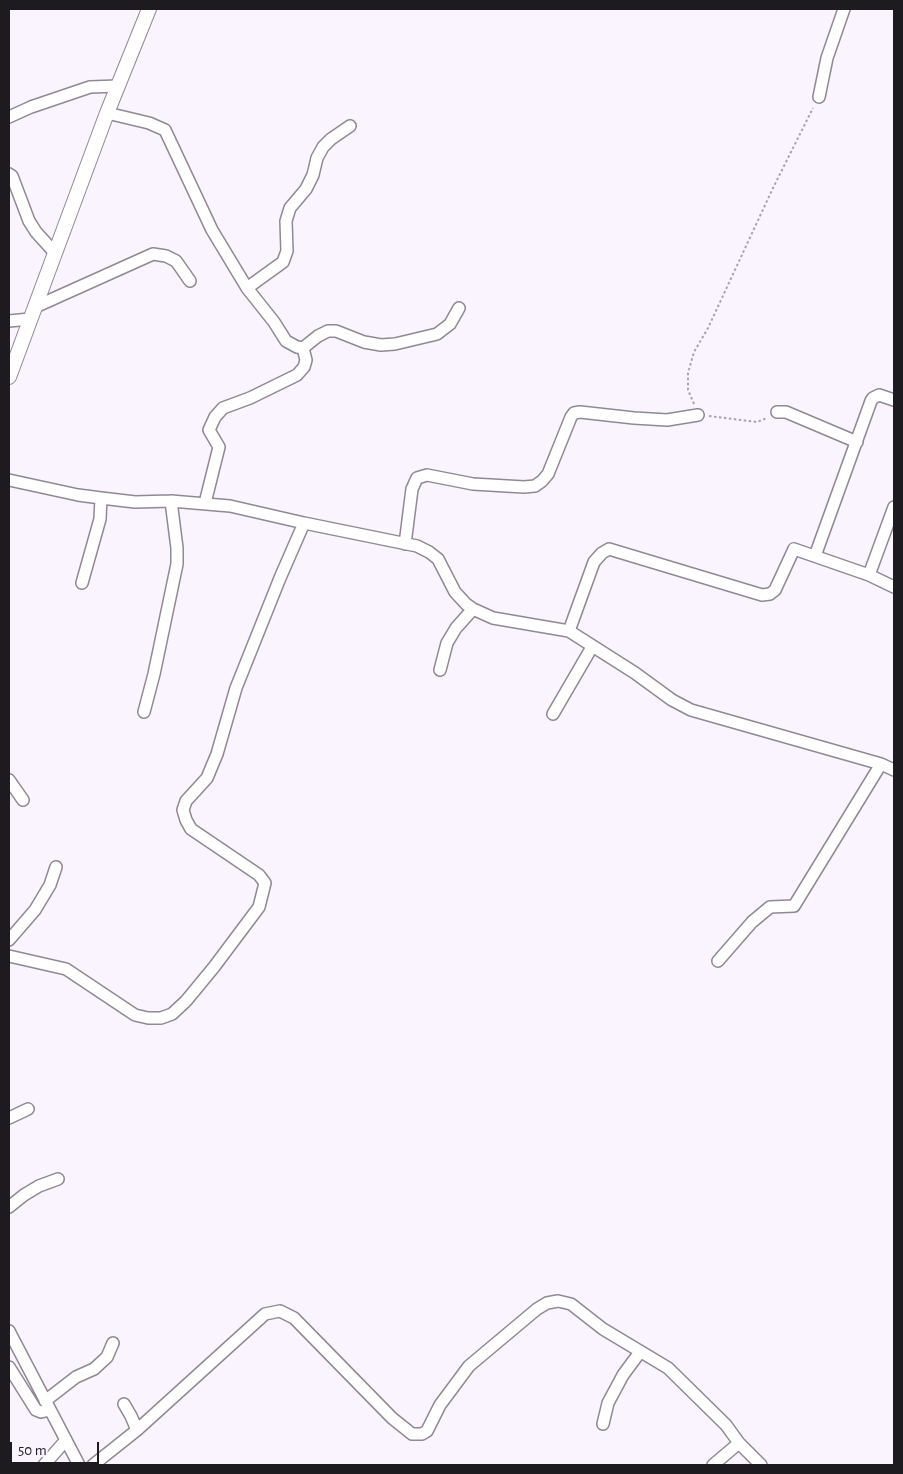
<!DOCTYPE html>
<html>
<head>
<meta charset="utf-8">
<style>
	body { margin:0 }
	#map { position:relative; width:903px; height:1474px; overflow:hidden; background:#faf4fe; font-family:"Alegreya Sans",sans-serif }
	canvas { display:block }
	.frame { position:absolute; inset:0; border:10px solid #1e1b20; pointer-events:none }
	.scale { position:absolute; left:10px; top:1442px; width:89px; height:22px; box-sizing:border-box; border:2px solid #1e1b20; border-top:0; padding-left:6px; font-size:15px; line-height:18px; white-space:nowrap; color:#1e1b20; -webkit-text-stroke:4px #faf4fe; paint-order:stroke }
</style>
</head>
<body>
<div id="map">
<canvas width="903" height="1474"></canvas>
<div class="frame"></div>
<div class="scale">50 m</div>
</div>
<script>
const ctx = document.querySelector('canvas').getContext('2d');
ctx.lineJoin = 'round';
const toPath = rows => new Path2D(rows.map(r => 'M' + r).join(''));
function strokePath(path, color, width, dash) { ctx.strokeStyle = color; ctx.lineWidth = width; ctx.lineCap = dash ? 'butt' : 'round'; ctx.setLineDash(dash || []); ctx.stroke(path); }
const minor = toPath([
	[819,97,827,58,844,9],
	[107,113,149,123,165,130,212,230,247,288,274,322,286,341,297,347,303,348,318,336,328,331,336,331,364,342,381,345,395,344,437,334,450,324,459,308],
	[9,117,31,107,90,87,118,86],
	[9,174,12,176,29,221,36,232,55,253],
	[247,288,283,262,287,251,286,221,290,208,306,189,313,175,317,158,323,147,331,139,350,126],
	[35,307,153,254,166,256,176,261,190,281],
	[9,321,30,319],
	[777,412,786,412,857,442],
	[9,480,78,495,101,498,135,502,171,501,230,506,304,523,280,578,236,688,217,754,207,778,186,801,183,810,186,820,191,829,259,875,265,883,259,907,214,967,186,1001,172,1014,161,1018,148,1018,135,1015,66,969,9,956],
	[205,503,219,447,209,430,215,417,223,408,250,398,297,375,304,367,306,360,303,348],
	[304,523,417,546,429,552,438,559,455,592,466,604,473,609,493,618,569,631,635,673,672,700,691,710,881,764,894,770],
	[405,544,412,489,417,478,427,475,473,484,524,487,535,486,542,481,548,474,571,417,574,413,580,412,634,418,667,420,698,415],
	[815,556,871,401,873,398,879,395,894,400],
	[869,575,894,507],
	[82,583,100,519,101,498],
	[569,631,594,562,602,553,609,549,762,595,770,594,775,590,794,549,869,575,894,587],
	[440,670,447,643,456,628,473,609],
	[144,712,154,674,177,564,177,548,171,501],
	[553,714,592,647],
	[9,780,23,800],
	[9,940,35,910,50,885,56,867],
	[718,961,752,922,770,907,794,906,881,764],
	[9,1118,28,1109],
	[9,1207,24,1195,39,1186,58,1179],
	[9,1331,79,1465],
	[9,1367,36,1410,41,1412,50,1410],
	[45,1401,76,1377,94,1369,107,1357,113,1343],
	[124,1404,131,1416,137,1430],
	[603,1424,608,1403,623,1375,640,1352],
	[739,1443,761,1465],
	[44,1465,66,1440],
	[93,1465,137,1430,265,1314,280,1311,294,1318,392,1418,412,1434,422,1434,427,1431,440,1405,469,1366,537,1309,547,1303,558,1301,571,1304,603,1329,668,1368,726,1425,739,1443,713,1465]
]);
const major = toPath([
	[9,377,107,113,149,9]
]);
strokePath(minor, '#908994', 14);
strokePath(major, '#908994', 16);
strokePath(toPath([
	[694,404,688,390,688,373,694,352,708,328,773,188,813,108],
	[709,416,757,422,767,418]
]), '#a8a3ab', 2, [2.5, 2.5]);
strokePath(minor, '#fff', 11);
strokePath(major, '#fff', 14);
</script>
</body>
</html>
